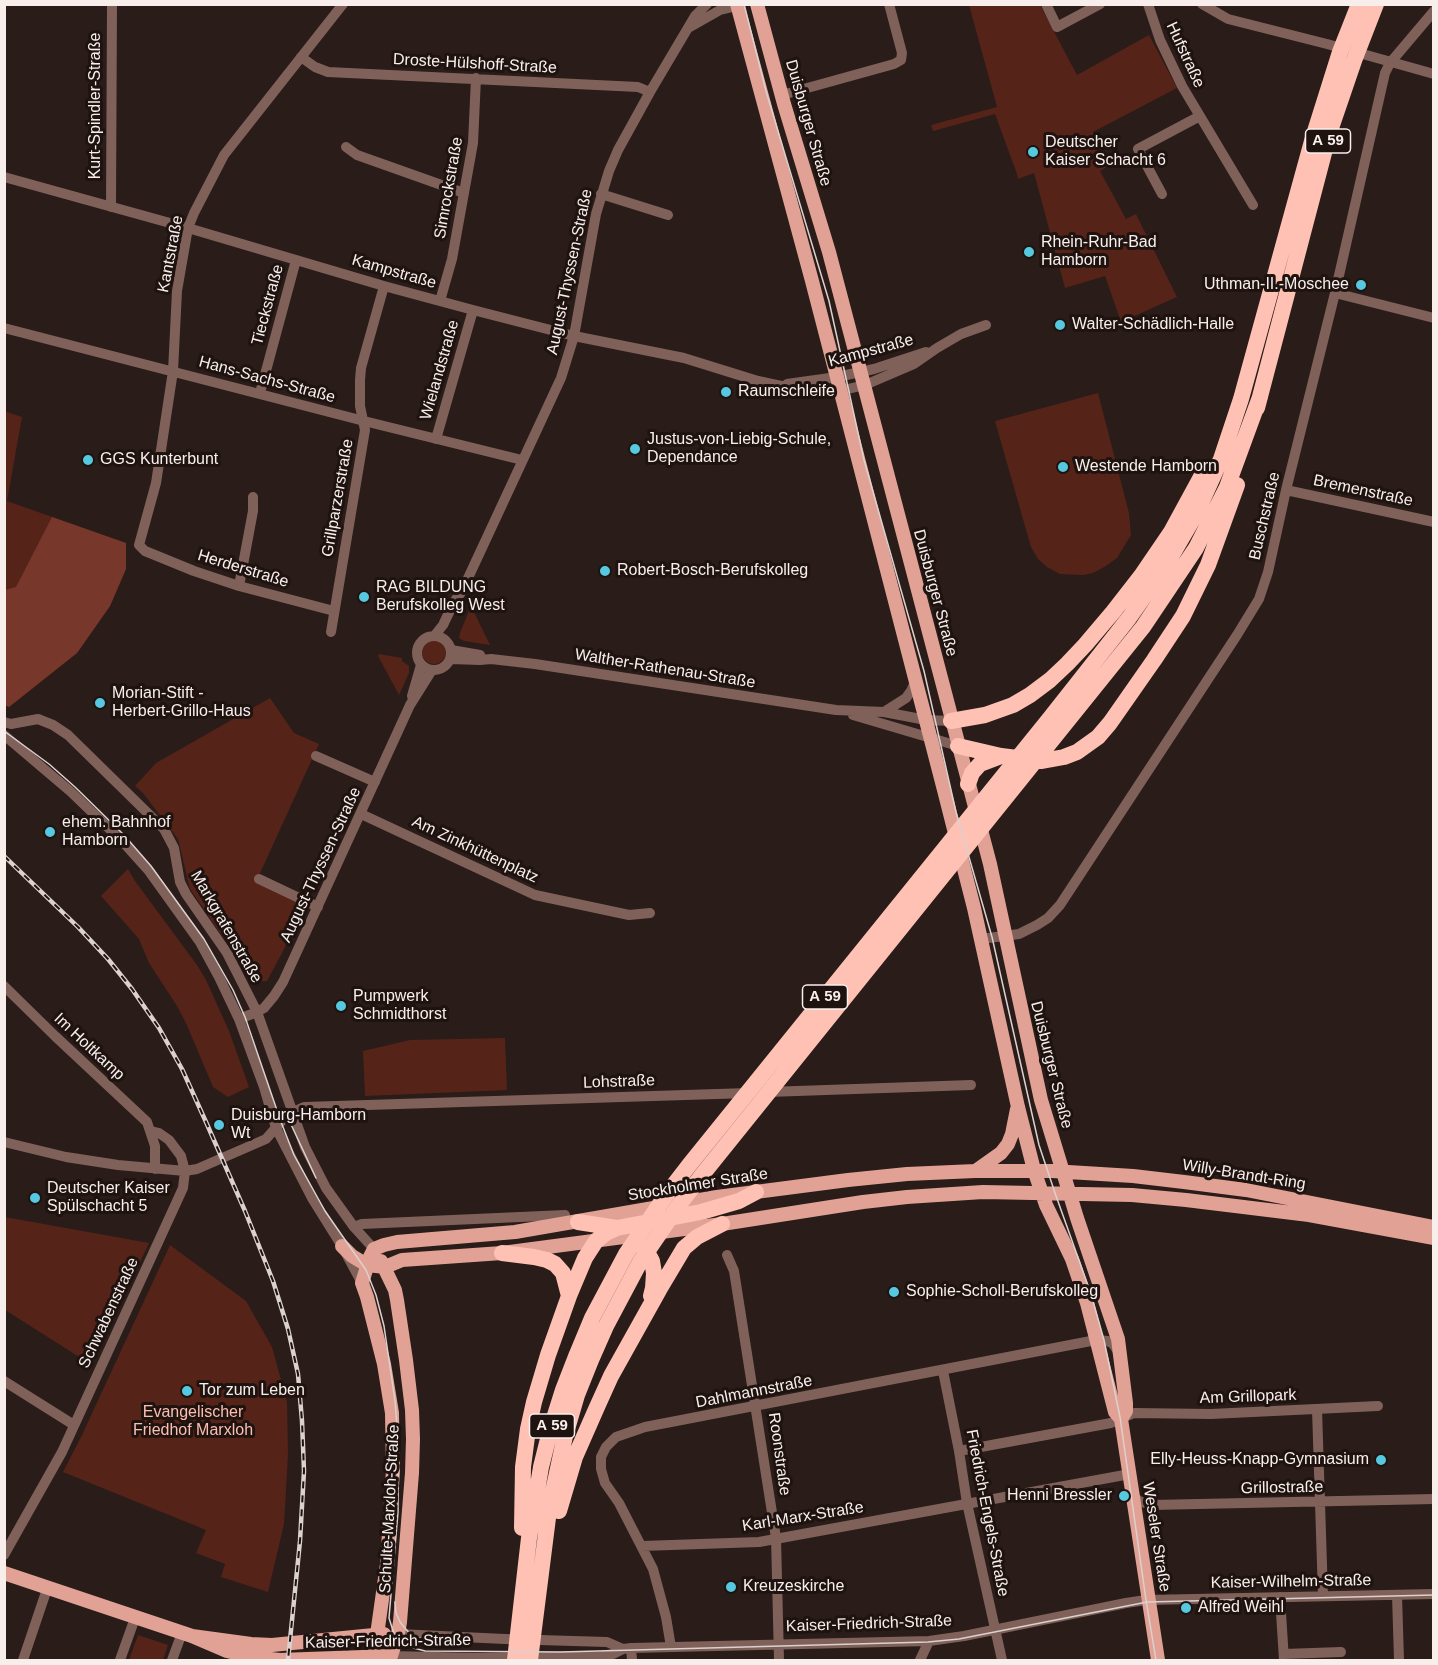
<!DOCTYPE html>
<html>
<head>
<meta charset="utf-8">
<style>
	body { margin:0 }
	#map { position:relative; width:1438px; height:1665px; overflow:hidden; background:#291c19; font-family:Helvetica,sans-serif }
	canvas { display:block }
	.frame { position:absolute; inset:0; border:6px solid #f8efed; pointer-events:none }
</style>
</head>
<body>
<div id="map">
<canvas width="1438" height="1665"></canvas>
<div class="frame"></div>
</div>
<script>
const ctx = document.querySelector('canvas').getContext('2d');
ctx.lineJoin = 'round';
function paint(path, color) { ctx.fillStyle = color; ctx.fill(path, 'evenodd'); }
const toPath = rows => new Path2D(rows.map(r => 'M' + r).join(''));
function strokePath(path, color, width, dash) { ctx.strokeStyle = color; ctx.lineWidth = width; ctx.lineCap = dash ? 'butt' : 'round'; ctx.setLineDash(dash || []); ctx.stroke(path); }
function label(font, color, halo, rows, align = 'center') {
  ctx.font = font + ' Helvetica,sans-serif'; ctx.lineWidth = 6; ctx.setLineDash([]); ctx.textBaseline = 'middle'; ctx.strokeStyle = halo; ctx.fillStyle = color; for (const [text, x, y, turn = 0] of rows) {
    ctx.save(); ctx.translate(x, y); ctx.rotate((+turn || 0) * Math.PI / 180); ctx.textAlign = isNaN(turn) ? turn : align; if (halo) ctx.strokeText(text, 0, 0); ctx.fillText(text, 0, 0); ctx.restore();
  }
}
paint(toPath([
	[969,5,1040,5,1077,75,1149,35,1177,88,1093,132,1110,165,1100,171,1126,219,1136,214,1177,297,1121,322,1105,276,1065,288,1034,173,1018,179,1017,174,995,114,933,131,931,125,997,107],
	[1098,393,1129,513,1131,535,1117,558,1106,566,1093,573,1083,575,1060,574,1047,567,1038,559,1031,547,995,421],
	[4,411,22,417,7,501,126,543,126,569,110,606,77,653,9,707,4,705],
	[471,606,490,645,464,641,459,638,460,633],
	'422 652a12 12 0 1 1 24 0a12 12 0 1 1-24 0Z',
	[379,654,402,658,402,661,409,666,409,673,399,695,378,656],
	[270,698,294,733,319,744,256,882,305,905,281,955,267,981,254,982,190,889,178,839,143,793,135,786,156,763],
	[128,869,135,881,197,965,206,980,229,1031,249,1087,228,1097,213,1087,186,1023,177,1006,149,963,139,939,101,896],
	[505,1038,507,1090,365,1096,363,1051,410,1040],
	[5,1217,149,1243,92,1365,5,1310],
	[170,1245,246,1301,272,1347,287,1402,288,1454,284,1524,268,1592,221,1577,225,1564,196,1553,206,1530,63,1472,81,1437],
	[138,1635,168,1645,163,1660,129,1660]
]), '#562319');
paint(toPath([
	[52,517,126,543,126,569,110,606,77,653,9,707,4,705,5,590,16,587]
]), '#77372b');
strokePath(toPath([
	[1046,4,1057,27,1100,4],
	[1148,4,1160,40,1182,86,1253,205],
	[1202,4,1228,19,1327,44,1434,74],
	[690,27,720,10,737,6,739,4],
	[301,57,315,67,328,72,638,87,650,92],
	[782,95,894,64,901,60,902,53,889,4],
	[346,147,357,155,464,193],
	[4,177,188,228,384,286,473,310,574,336,684,358,758,381,800,390,839,391,865,385,914,364,937,348,961,334,986,325],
	[601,194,668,215],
	[1162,194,1138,149,1200,116],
	[111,207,112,4],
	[1335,293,1434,318],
	[440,301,452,259,473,143,476,78],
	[4,328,364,421,522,460],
	[787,384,837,377,874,369,926,352],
	[260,393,296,260],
	[436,439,473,310],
	[1286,490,1434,522],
	[239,586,253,511,253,497],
	[334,611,239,586,194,571,145,551,139,545,156,483,173,371,177,291,188,228,194,213,224,155,343,4],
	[331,632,365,430,360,406,360,380,361,368,384,286],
	[435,635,443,625,454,602,462,591,561,378,574,336,596,214,609,171,618,150,650,92,695,16,707,4],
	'417 653a17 17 0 1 1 34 0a17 17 0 1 1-34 0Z',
	[451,650,480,655],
	[450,659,480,660,491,659,535,664,836,710,884,712,926,720,951,721],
	[412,696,421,665],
	[884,712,906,698,911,691,916,680],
	[853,715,958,746],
	[4,722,11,724,38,719,53,725,68,735,164,829,174,848,180,882,186,894,227,953,257,1012,305,1147,326,1188,354,1227,374,1249],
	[4,735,70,791,122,841,149,871,200,942,219,977,239,1019,264,1087,276,1128,312,1198,342,1246,362,1283],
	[316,756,375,782],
	[361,814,535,895,629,915,650,913],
	[259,879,318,907],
	[981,939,1019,934,1037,925,1048,918,1060,905,1237,635,1259,599,1268,572,1286,490,1335,293,1385,73,1390,63,1434,11],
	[4,986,55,1036,147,1122,155,1146,155,1169],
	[239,1019,257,1012,264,1008,274,996,283,982,410,705,432,670],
	[768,1092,971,1085],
	[4,1142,66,1157,118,1165,185,1171,197,1169,266,1139,287,1115,304,1107,749,1093],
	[354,1227,362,1224,565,1215],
	[727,1255,734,1271,776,1538,779,1660],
	[943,1371,959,1451,967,1503,1002,1660],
	[4,1381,74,1425],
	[1317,1409,1323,1596],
	[959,1451,1111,1423,1134,1413,1211,1414,1378,1406],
	[1134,1497,1139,1501,1151,1505,1434,1499],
	[642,1546,759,1542,1130,1474],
	[4,1555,62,1452,183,1188,185,1171,181,1156,169,1140,159,1133,151,1131],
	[1397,1595,1399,1660],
	[1280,1597,1284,1660],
	[398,1634,505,1639,607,1642,623,1649],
	[671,1647,666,1617,653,1569,619,1503,605,1483,601,1469,601,1457,606,1447,616,1437,645,1427,1096,1340,1108,1341,1113,1344,1119,1353],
	[631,1648,632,1660],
	[1284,1654,1341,1652],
	[23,1660,47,1589],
	[120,1660,135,1618],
	[172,1660,182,1633],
	[390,1660,391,1656,477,1658,601,1656,613,1654,623,1649,631,1648,929,1641,964,1636,1126,1603,1146,1600,1434,1594],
	[920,1660,929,1641]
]), '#7f615a', 10);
strokePath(toPath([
	[737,4,812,281,944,790,974,908,1018,1107,1034,1170,1046,1205,1072,1259,1087,1303,1115,1412,1121,1419,1158,1660],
	[757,4,784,104,829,252,990,864,1041,1100,1077,1218,1118,1339,1126,1403,1126,1411,1121,1419],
	[977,1170,1001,1153,1008,1144,1012,1134,1017,1109],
	[342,1246,352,1256,367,1265,385,1267,402,1260,502,1253,722,1224,863,1202,907,1197,983,1192,1132,1195,1186,1200,1309,1215,1434,1238],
	[4,1573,192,1636,251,1644,272,1645,384,1634],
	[192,1636,227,1651,251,1657,280,1660,391,1656,398,1634,400,1622,412,1473,413,1439,412,1410,406,1360,397,1300,395,1290,381,1261],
	[374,1656,387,1564,393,1470,392,1413,384,1364,367,1297,362,1283,370,1257,374,1249,384,1245,397,1242,515,1232,717,1197,848,1180,907,1174,975,1171,1052,1171,1133,1176,1184,1182,1246,1190,1434,1227]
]), '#e1a295', 14);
strokePath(toPath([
	[1257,408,1329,134,1355,58,1376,4],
	[951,721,985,715,1013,705,1030,695,1050,680,1067,664,1085,645,1113,612,1141,576,1171,532,1202,475],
	[958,746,1001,756,1042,761,1064,757,1077,752,1098,737,1110,723,1154,660,1183,616,1208,565,1237,485],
	[968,784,972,773,980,764,1001,756],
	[578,1222,617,1228],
	[641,1245,646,1250,652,1261,654,1273,653,1288,651,1296],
	[502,1253,534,1257,547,1260,555,1264,563,1273,569,1296],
	[559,1511,575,1457,597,1407,611,1376,659,1290,684,1248,697,1237,722,1224],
	[522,1528,523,1467,528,1429,534,1402,548,1355,569,1296,585,1258,596,1241,606,1233,617,1228,701,1212,739,1201,756,1192],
	[515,1660,529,1538,541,1467,550,1431,563,1390,577,1354,592,1318,626,1254,666,1195,690,1164,1050,718,1129,618,1165,567,1197,512,1221,459,1241,399,1312,141,1340,52,1359,4],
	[530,1660,549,1510,565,1436,577,1395,591,1360,606,1326,640,1262,679,1205,702,1175,1143,627,1196,548,1227,487,1260,397]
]), '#fec1b4', 16);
strokePath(toPath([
	[744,4,766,91,829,301,864,460,924,671,956,812,992,937,1039,1145,1055,1193,1091,1294,1104,1340,1120,1417,1146,1600,1156,1660],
	[4,731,49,764,75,787,124,835,151,866,204,939,233,990,245,1017,281,1122,294,1155,325,1211,366,1270,376,1295,384,1326,395,1401,398,1438,398,1512,389,1618,394,1634,401,1644,406,1646,425,1651,561,1652,928,1642,959,1639,1147,1602,1434,1595],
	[288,1118,316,1178],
	[395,1602,396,1613,400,1622,410,1634,429,1642,450,1643]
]), '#dbd1cf', 1.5);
const rail = toPath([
	[4,856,78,927,108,959,132,989,159,1028,182,1069,206,1122,245,1211,273,1281,288,1329,298,1374,302,1421,304,1471,300,1541,288,1660]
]);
strokePath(rail, '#dbd1cf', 4.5);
strokePath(rail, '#1f1310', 2, [7]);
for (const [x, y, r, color] of [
	[1033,152,6,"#56c9e1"],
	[1029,252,6,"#56c9e1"],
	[1361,285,6,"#56c9e1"],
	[1060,325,6,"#56c9e1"],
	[726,392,6,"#56c9e1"],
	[635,449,6,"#56c9e1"],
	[88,460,6,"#56c9e1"],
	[1063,467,6,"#56c9e1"],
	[605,571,6,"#56c9e1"],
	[364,597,6,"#56c9e1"],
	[100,703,6,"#56c9e1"],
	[50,832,6,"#56c9e1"],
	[341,1006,6,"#56c9e1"],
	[219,1125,6,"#56c9e1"],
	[35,1198,6,"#56c9e1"],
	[894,1292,6,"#56c9e1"],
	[187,1391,6,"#56c9e1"],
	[1381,1460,6,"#56c9e1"],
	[1124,1496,6,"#56c9e1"],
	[731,1587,6,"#56c9e1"],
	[1186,1608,6,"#56c9e1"]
]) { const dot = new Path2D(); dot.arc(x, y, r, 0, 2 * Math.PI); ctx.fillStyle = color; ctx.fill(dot); strokePath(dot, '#1f1310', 2); }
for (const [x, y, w] of [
	[1328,141,45],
	[825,997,45],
	[552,1426,45]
]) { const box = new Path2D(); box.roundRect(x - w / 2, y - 12, w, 24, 4.5); ctx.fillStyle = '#1f1310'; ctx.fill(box); strokePath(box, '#f8efed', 1.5); }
label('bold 15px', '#f8efed', null, [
	["A 59",1328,141],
	["A 59",825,997],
	["A 59",552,1426]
]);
label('16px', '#f8efed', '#1f1310', [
	["Hufstraße",1185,55,65],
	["Droste-Hülshoff-Straße",475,64,3],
	["Kurt-Spindler-Straße",96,106,-90],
	["Duisburger Straße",808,123,74],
	["Simrockstraße",449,188,-80],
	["Kantstraße",171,254,-79],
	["Kampstraße",394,272,16],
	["August-Thyssen-Straße",570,272,-78],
	["Tieckstraße",268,305,-75],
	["Kampstraße",871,351,-15],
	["Wielandstraße",440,370,-74],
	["Hans-Sachs-Straße",267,380,15],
	["Bremenstraße",1363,491,12],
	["Grillparzerstraße",338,498,-80],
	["Buschstraße",1265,516,-77],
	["Herderstraße",243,569,17],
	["Duisburger Straße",935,593,75],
	["Walther-Rathenau-Straße",665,669,9],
	["Am Zinkhüttenplatz",475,850,25],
	["August-Thyssen-Straße",321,865,-65],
	["Markgrafenstraße",226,927,60],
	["Im Holtkamp",89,1047,43],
	["Duisburger Straße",1051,1065,76],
	["Lohstraße",619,1082,-2],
	["Willy-Brandt-Ring",1244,1175,9],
	["Stockholmer Straße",698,1185,-9],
	["Schwabenstraße",109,1313,-65],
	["Dahlmannstraße",754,1392,-11],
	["Am Grillopark",1248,1397,-2],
	["Roonstraße",779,1454,82],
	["Grillostraße",1282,1488,-1],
	["Schulte-Marxloh-Straße",390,1509,-87],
	["Friedrich-Engels-Straße",987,1513,79],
	["Karl-Marx-Straße",803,1517,-9],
	["Weseler Straße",1156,1537,81],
	["Kaiser-Wilhelm-Straße",1291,1582,-1],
	["Kaiser-Friedrich-Straße",869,1624,-2],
	["Kaiser-Friedrich-Straße",388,1642,-1]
]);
label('16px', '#f8efed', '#1f1310', [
	["Deutscher",1045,143],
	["Kaiser Schacht 6",1045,161],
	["Rhein-Ruhr-Bad",1041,243],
	["Hamborn",1041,261],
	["Uthman-II.-Moschee",1349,285,"right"],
	["Walter-Schädlich-Halle",1072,325],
	["Raumschleife",738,392],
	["Justus-von-Liebig-Schule,",647,440],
	["Dependance",647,458],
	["GGS Kunterbunt",100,460],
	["Westende Hamborn",1075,467],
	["Robert-Bosch-Berufskolleg",617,571],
	["RAG BILDUNG",376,588],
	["Berufskolleg West",376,606],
	["Morian-Stift -",112,694],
	["Herbert-Grillo-Haus",112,712],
	["ehem. Bahnhof",62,823],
	["Hamborn",62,841],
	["Pumpwerk",353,997],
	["Schmidthorst",353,1015],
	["Duisburg-Hamborn",231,1116],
	["Wt",231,1134],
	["Deutscher Kaiser",47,1189],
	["Spülschacht 5",47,1207],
	["Sophie-Scholl-Berufskolleg",906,1292],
	["Tor zum Leben",199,1391],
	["Elly-Heuss-Knapp-Gymnasium",1369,1460,"right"],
	["Henni Bressler",1112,1496,"right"],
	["Kreuzeskirche",743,1587],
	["Alfred Weihl",1198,1608]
], 'left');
label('16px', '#fbbeb1', '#1f1310', [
	["Evangelischer",193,1413],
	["Friedhof Marxloh",193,1431]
]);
</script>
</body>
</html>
